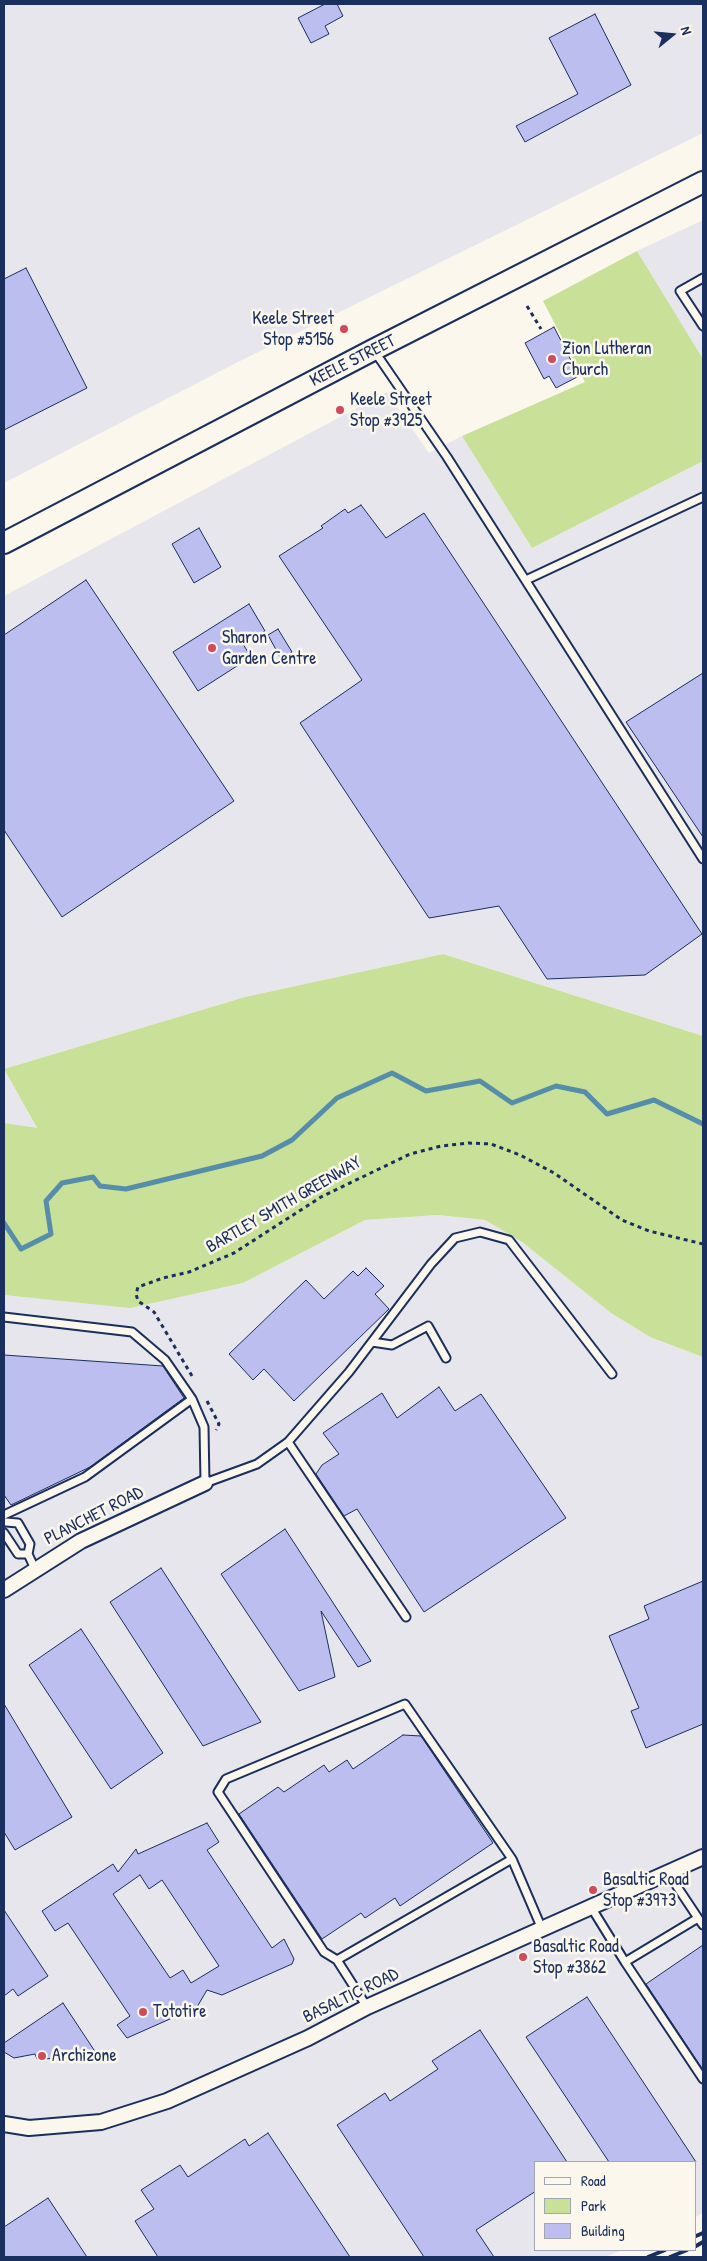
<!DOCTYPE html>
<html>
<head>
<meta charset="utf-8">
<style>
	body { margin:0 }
	#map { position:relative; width:707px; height:2261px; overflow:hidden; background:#fbf7ec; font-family:"Patrick Hand",sans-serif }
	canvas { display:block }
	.frame { position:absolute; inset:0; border:5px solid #1b2f5e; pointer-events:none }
	.legend { position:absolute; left:534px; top:2161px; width:162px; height:90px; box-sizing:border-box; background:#fbf7ec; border:1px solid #a1a7b3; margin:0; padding:6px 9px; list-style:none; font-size:15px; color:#1b2f5e }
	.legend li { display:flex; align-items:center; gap:10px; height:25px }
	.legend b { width:25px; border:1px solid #a1a7b3 }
	.north { position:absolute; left:647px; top:10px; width:50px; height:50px; -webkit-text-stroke:4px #fbf7ec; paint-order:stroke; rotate:73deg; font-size:14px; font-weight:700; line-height:20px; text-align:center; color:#1b2f5e }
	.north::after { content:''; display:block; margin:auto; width:18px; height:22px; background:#1b2f5e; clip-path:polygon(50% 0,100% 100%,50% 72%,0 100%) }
</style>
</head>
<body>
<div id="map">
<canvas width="707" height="2261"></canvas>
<div class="frame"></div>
<ul class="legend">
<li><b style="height:6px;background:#fbf7ec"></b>Road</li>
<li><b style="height:14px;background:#c8e097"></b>Park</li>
<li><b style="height:14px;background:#bdbef0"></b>Building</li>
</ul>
<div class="north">N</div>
</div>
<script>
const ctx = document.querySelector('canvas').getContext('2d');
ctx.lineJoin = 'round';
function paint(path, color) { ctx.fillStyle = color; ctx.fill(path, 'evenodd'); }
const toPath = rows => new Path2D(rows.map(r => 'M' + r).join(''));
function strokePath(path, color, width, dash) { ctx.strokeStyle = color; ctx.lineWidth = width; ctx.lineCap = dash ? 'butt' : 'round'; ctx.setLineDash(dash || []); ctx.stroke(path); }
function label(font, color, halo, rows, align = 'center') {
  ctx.font = font + ' "Patrick Hand",sans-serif'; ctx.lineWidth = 5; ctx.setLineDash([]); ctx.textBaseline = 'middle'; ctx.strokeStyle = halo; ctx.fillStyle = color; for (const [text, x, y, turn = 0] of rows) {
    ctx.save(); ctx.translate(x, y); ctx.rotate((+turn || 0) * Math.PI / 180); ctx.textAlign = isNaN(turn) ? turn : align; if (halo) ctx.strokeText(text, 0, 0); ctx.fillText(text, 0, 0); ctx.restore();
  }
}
paint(toPath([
	[4,4,703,4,703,133,236,363,4,483],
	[703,220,703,359,637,251],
	[387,392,429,453,462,436,532,548,703,461,703,1036,443,954,245,997,4,1069,37,1129,4,1123,4,596],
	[438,1215,485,1220,522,1242,611,1313,650,1337,703,1357,703,2213,696,2217,696,2162,536,2162,536,2250,622,2250,605,2257,4,2257,4,1295,130,1307,243,1283,365,1220]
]), '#e8e6ed');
paint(toPath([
	[637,251,703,359,703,461,532,548,462,436,585,382,543,301],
	[443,954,703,1036,703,1357,650,1337,611,1313,522,1242,485,1220,438,1215,365,1220,243,1283,130,1308,4,1295,4,1123,37,1128,4,1069,245,997]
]), '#c8e097');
strokePath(toPath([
	[4,1223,21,1249,51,1234,46,1201,62,1183,93,1177,100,1186,126,1189,262,1156,292,1140,337,1098,392,1073,426,1091,480,1081,512,1103,556,1086,585,1092,607,1114,654,1100,703,1124]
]), '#568daa', 5);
const building = toPath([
	[325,4,337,4,343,16,325,26,329,34,311,43,298,18,325,4],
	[595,14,631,85,525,142,516,126,578,94,549,38,595,14],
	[26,268,87,388,4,430,4,279,26,268],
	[554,327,579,376,556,388,549,376,544,379,525,343,554,327],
	[361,505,386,538,424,513,702,934,645,975,547,979,499,906,429,918,300,723,362,680,279,556,323,528,321,526,345,509,348,513,361,505],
	[199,528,221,567,194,583,172,544,199,528],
	[86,580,234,801,62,917,4,830,4,635,86,580],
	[249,604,265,631,243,644,251,657,198,691,173,652,249,604],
	[278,629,292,652,281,659,268,635,278,629],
	[703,673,703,837,626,722,703,673],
	[366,1268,384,1286,375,1294,389,1309,294,1401,264,1369,253,1380,229,1354,306,1280,324,1299,353,1271,358,1276,366,1268],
	[4,1355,163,1366,184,1398,90,1467,11,1505,4,1495,4,1355],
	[439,1387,455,1411,481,1394,566,1518,424,1612,357,1509,344,1516,316,1474,322,1465,339,1454,323,1433,382,1393,397,1418,439,1387],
	[285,1529,371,1661,358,1667,321,1611,335,1677,299,1691,221,1574,285,1529],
	[161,1568,261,1722,203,1746,110,1602,161,1568],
	[703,1581,703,1724,646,1748,631,1711,639,1708,609,1636,649,1619,644,1606,703,1581],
	[81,1629,163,1753,111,1789,29,1665,81,1629],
	[4,1704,72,1817,15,1850,4,1832,4,1704],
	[403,1735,421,1736,493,1843,400,1906,395,1898,365,1918,361,1913,322,1939,239,1814,278,1787,284,1792,324,1765,329,1772,347,1760,353,1769,403,1735],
	[207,1823,219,1842,207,1850,272,1948,284,1939,294,1959,292,1964,222,1995,207,1990,197,2007,127,2038,117,2025,130,2016,68,1923,55,1931,42,1911,113,1864,118,1872,136,1849,138,1854,207,1823],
	[140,1875,149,1889,162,1880,219,1966,191,1983,183,1970,170,1978,113,1894,140,1875],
	[4,1910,48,1976,18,1996,13,1989,4,1996,4,1910],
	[703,1945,703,2070,646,1984,703,1945],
	[587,1997,696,2162,609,2162,526,2037,587,1997],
	[63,2003,96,2053,76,2052,71,2058,37,2059,35,2054,14,2058,4,2052,4,2043,63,2003],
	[480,2030,567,2162,536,2162,536,2191,476,2230,494,2257,424,2257,337,2125,385,2093,390,2101,438,2069,432,2061,480,2030],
	[268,2133,350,2257,158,2257,135,2221,154,2209,141,2190,180,2165,188,2177,245,2139,249,2146,268,2133],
	[48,2198,87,2257,4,2257,4,2227,48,2198]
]);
paint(building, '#bdbef0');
strokePath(building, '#1b2f5e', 1);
const lane = toPath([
	[703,278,680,291,703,326],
	[375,352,447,457,703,859],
	[526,580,703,497],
	[4,1317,132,1332,165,1360,192,1399,85,1477,4,1515],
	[372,1342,392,1345,428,1326,446,1358],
	[192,1399,204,1427,205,1483,257,1464,288,1442,406,1617],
	[288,1442,349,1372,431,1264,455,1238,480,1232,509,1240,612,1374],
	[6,1522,18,1523,30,1544,28,1554,35,1569],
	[4,1533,18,1554,28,1554],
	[591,1907,625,1962,698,1918,668,1873],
	[698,1918,703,1925],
	[337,1960,512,1859],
	[625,1962,703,2079],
	[367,2007,337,1960,324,1952,218,1792,226,1779,405,1704,512,1859,542,1929]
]);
const street = toPath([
	[4,1590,81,1541,205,1483],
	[4,2124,29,2128,101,2122,167,2101,308,2038,367,2007,703,1857]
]);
const secondary = toPath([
	[4,543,373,350,703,182]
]);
strokePath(lane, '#1b2f5e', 11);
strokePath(street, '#1b2f5e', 18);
strokePath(secondary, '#1b2f5e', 24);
strokePath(toPath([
	[527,306,541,329],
	[192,1376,154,1312,138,1301,136,1294,138,1287,163,1278,189,1272,234,1253,321,1197,410,1154,441,1146,469,1143,491,1144,520,1155,554,1173,622,1220,649,1231,703,1244],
	[207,1401,219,1424,216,1430]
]), '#1b2f5e', 3, [4, 4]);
strokePath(lane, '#fbf7ec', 7);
strokePath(street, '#fbf7ec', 14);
strokePath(secondary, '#fbf7ec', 20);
strokePath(toPath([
	[696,2236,703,2233],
	[696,2246,703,2242],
	[648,2257,665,2250],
	[670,2257,687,2250]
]), '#1b2f5e', 4);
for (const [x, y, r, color] of [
	[344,329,5,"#d1495b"],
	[552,359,5,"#d1495b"],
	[340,410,5,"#d1495b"],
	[212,648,5,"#d1495b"],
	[593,1890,5,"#d1495b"],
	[523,1957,5,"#d1495b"],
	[143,2012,5,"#d1495b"],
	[42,2056,5,"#d1495b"]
]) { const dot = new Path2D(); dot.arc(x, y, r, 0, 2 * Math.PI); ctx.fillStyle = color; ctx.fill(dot); strokePath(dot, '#fbf7ec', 2); }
label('18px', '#1b2f5e', '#fbf7ec', [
	["Keele Street",334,319,"right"],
	["Stop #5156",334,340,"right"],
	["Zion Lutheran",562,349],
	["Church",562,370],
	["Keele Street",350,400],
	["Stop #3925",350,421],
	["Sharon",222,638],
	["Garden Centre",222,659],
	["Basaltic Road",603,1880],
	["Stop #3973",603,1901],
	["Basaltic Road",533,1947],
	["Stop #3862",533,1968],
	["Tototire",153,2012],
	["Archizone",52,2056]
], 'left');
label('18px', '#1b2f5e', '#fbf7ec', [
	["KEELE STREET",353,361,-27],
	["BARTLEY SMITH GREENWAY",284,1205,-30],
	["PLANCHET ROAD",94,1516,-27],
	["BASALTIC ROAD",351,1996,-26]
]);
</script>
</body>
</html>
